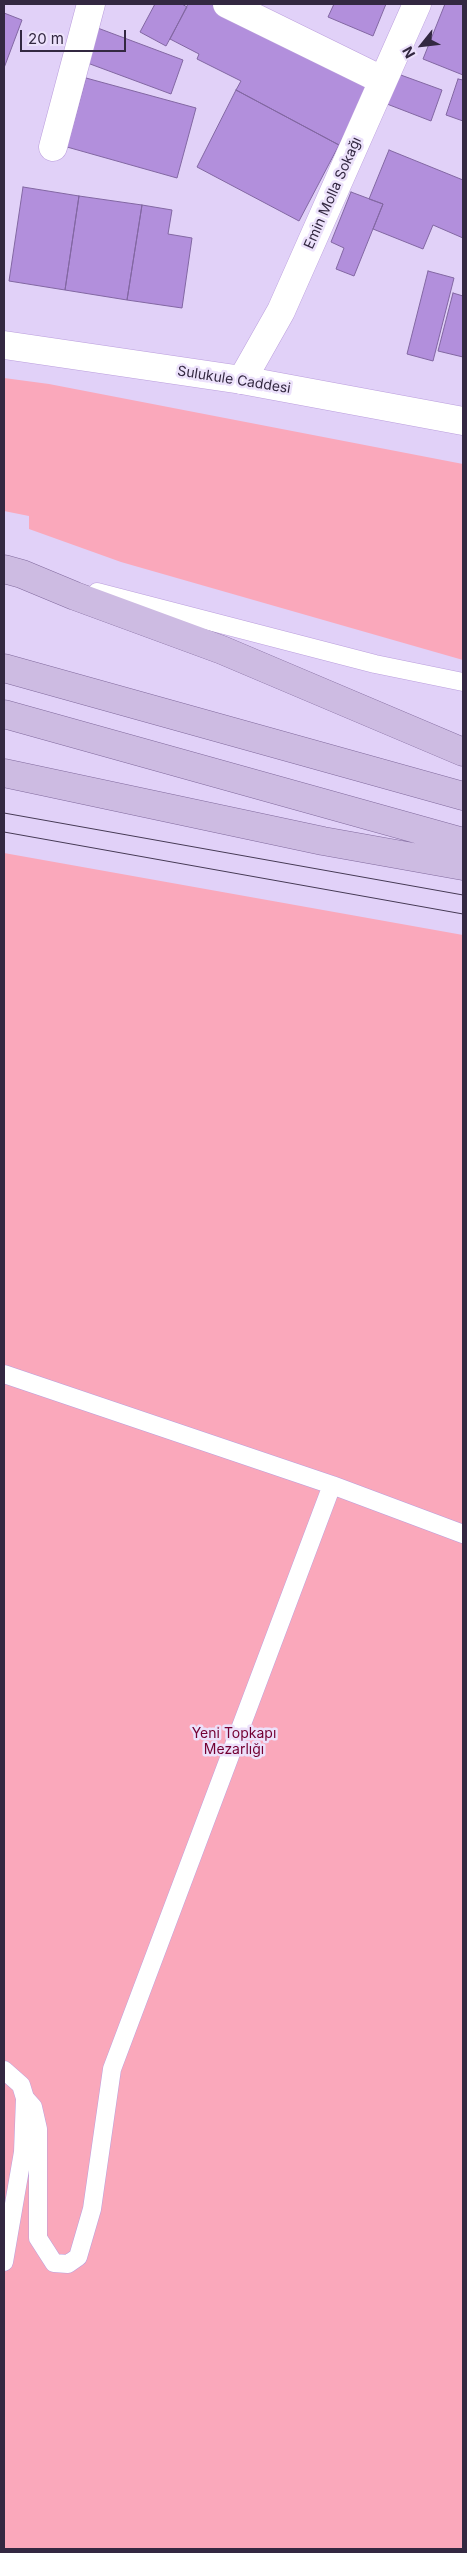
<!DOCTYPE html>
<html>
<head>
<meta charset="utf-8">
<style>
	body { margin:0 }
	#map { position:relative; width:467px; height:2553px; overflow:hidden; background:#e1d1f8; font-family:Inter,sans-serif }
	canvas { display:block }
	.frame { position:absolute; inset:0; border:5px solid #332841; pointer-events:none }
	.north { position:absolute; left:397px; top:20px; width:50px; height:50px; -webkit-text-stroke:4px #ece1fb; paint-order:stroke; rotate:241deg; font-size:14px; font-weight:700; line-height:20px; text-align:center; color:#332841 }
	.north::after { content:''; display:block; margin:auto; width:18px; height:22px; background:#332841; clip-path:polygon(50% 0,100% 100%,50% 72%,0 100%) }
	.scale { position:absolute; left:20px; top:30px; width:106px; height:22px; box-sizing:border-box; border:2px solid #332841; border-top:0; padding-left:6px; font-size:15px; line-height:18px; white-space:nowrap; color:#332841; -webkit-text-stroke:4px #ece1fb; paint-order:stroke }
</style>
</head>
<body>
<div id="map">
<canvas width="467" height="2553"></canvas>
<div class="frame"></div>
<div class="north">N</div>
<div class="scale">20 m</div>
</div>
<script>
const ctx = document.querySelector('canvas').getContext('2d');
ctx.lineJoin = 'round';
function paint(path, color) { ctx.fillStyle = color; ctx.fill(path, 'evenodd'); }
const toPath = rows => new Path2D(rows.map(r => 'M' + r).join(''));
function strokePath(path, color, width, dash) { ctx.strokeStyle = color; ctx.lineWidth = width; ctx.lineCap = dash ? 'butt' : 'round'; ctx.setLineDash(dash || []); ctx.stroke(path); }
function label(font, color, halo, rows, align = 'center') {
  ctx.font = font + ' Inter,sans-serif'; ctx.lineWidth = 5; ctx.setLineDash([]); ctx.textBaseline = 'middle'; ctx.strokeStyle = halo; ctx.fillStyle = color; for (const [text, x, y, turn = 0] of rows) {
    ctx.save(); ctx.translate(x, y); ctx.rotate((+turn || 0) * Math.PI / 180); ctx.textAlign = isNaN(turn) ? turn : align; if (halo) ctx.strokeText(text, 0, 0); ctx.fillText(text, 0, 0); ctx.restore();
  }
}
paint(toPath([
	[4,378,49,384,463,464,463,660,121,562,29,529,29,516,4,511],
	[4,853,463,935,463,2549,4,2549]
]), '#faa8bb');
const building = toPath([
	[155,4,182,4,187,7,166,46,140,32,155,4],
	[188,4,211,4,369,87,339,145,236,90,241,81,197,59,199,54,170,39,188,4],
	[334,4,386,4,373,36,328,17,334,4],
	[445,4,463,4,463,75,423,59,445,4],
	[4,13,22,20,4,68,4,13],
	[95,27,183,60,171,94,82,61,95,27],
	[398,74,442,90,431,121,387,104,398,74],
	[86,78,196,108,177,178,67,147,86,78],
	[458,79,463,80,463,121,446,115,458,79],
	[236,90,339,145,299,221,197,167,236,90],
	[389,150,463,180,463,238,433,225,423,249,373,229,383,204,369,199,389,150],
	[23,187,79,196,65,290,9,281,23,187],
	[351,192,383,204,354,276,336,269,344,248,331,242,351,192],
	[79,196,142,205,127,300,65,290,79,196],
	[142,205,172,210,168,234,192,238,182,308,127,300,142,205],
	[428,271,454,278,433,361,407,354,428,271],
	[453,293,463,296,463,357,438,351,453,293]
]);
paint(building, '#b28fdc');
strokePath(building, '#8267a2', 1);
const lane = toPath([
	[97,592,375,664,463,682],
	[4,1374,332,1485,463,1534],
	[4,2070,21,2085,25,2098,23,2152,4,2262],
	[25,2098,33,2107,38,2129,38,2238,54,2263,68,2264,78,2257,92,2209,112,2069,332,1485]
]);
const street = toPath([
	[227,4,382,80],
	[53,147,91,4],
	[242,380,281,311,417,4]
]);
const secondary = toPath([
	[4,345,242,380,463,421]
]);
const primary = toPath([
	[4,569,22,574,75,596,222,650,463,752],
	[4,668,463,796],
	[4,714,463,842],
	[4,773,323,841,463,866]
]);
strokePath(lane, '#ba9edc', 19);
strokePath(street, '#ba9edc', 29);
strokePath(secondary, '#ba9edc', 29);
strokePath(primary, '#816a9d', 29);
strokePath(lane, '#fff', 18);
strokePath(street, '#fff', 28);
strokePath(secondary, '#fff', 28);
strokePath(primary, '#cdbbe2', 28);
strokePath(toPath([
	[4,813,463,895],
	[4,832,463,914]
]), '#463a55', 1);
label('14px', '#332841', '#ece1fb', [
	["Emin Molla Sokağı",333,193,-66],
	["Sulukule Caddesi",234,380,9]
]);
label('14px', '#730032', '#ece1fb', [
	["Yeni Topkapı",234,1734],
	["Mezarlığı",234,1750]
]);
</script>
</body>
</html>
